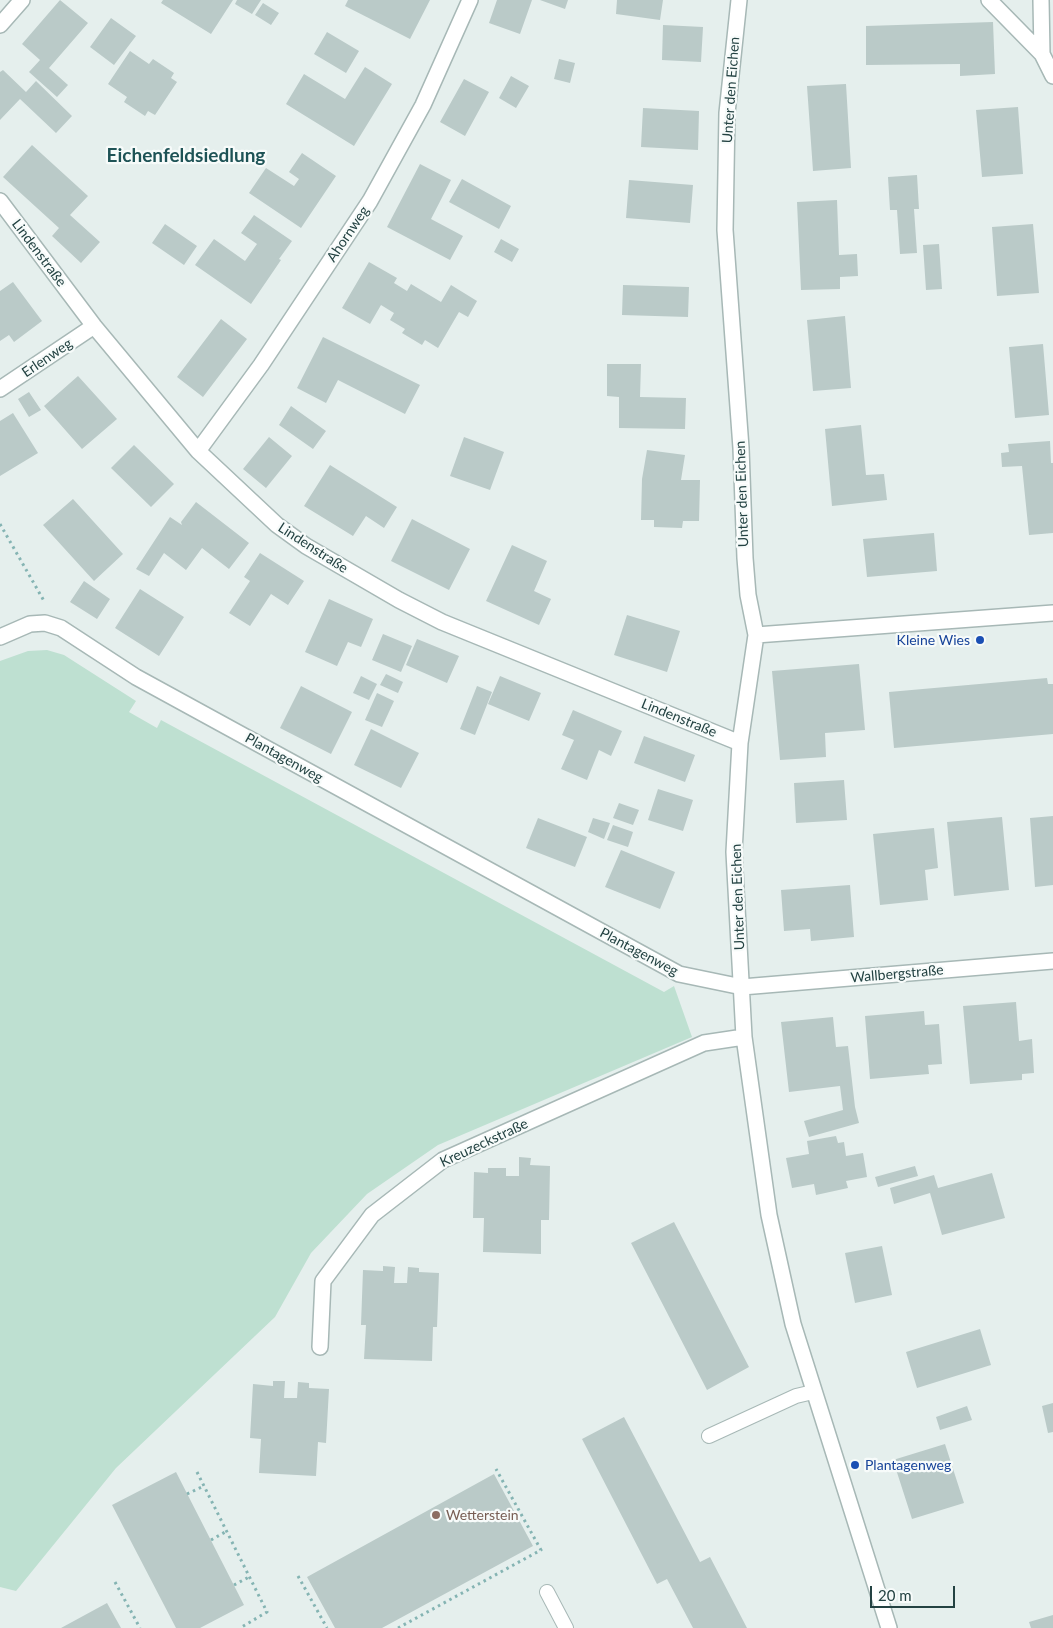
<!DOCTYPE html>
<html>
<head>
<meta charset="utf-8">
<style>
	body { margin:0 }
	#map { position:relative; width:1053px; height:1628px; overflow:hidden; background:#e5efed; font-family:Lato,sans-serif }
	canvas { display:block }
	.scale { position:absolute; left:870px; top:1586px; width:85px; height:22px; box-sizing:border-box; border:2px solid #234242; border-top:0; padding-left:6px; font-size:15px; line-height:18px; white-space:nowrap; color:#234242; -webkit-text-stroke:4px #f7fbfa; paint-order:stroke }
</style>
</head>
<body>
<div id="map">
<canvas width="1053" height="1628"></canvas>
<div class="scale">20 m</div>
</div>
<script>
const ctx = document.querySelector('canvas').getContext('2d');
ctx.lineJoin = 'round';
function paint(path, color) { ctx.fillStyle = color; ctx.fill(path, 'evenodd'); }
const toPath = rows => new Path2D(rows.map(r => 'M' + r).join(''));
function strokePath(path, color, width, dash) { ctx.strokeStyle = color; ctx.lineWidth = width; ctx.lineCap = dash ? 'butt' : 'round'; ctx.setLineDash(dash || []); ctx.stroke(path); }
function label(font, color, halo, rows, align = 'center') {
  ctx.font = font + ' Lato,sans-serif'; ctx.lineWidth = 4.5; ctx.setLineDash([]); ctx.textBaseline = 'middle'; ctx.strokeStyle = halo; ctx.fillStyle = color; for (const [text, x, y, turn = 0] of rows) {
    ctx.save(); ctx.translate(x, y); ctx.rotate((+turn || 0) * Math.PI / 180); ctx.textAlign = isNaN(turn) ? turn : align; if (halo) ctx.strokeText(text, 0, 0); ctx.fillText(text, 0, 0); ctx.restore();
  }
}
paint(toPath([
	[47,650,64,655,136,701,129,712,157,728,161,720,664,992,674,986,692,1037,438,1145,367,1194,311,1253,275,1317,116,1468,16,1591,0,1587,0,661,28,651]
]), '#bee0d1');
paint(toPath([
	[60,0,88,23,49,68,68,85,57,97,29,72,40,60,22,44],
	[163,0,233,0,211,34,161,3],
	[237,0,261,0,252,14,235,4],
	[348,0,430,0,410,39,345,6],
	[497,0,532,0,520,34,489,23],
	[540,0,568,0,565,9],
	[617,0,663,0,660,20,616,14],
	[263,3,279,13,271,25,255,15],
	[111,18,136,36,114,65,90,47],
	[993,22,995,74,960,76,960,64,866,65,866,26],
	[663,25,703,27,701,62,662,60],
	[327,32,359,51,346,73,314,54],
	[130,51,149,64,153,59,174,73,171,78,177,82,155,115,148,111,145,116,124,102,127,97,108,84],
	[559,59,575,63,570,83,554,79],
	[365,67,392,84,354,146,286,104,304,74,345,99],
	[3,70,26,92,36,81,72,116,56,133,20,99,0,120,0,72],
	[511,76,529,86,516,108,499,98],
	[464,79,489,92,465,136,440,122],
	[846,84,851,168,813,171,807,86],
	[1018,107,1023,174,982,177,976,110],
	[643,108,699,111,698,150,641,147],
	[32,145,88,196,70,215,100,242,81,263,52,236,59,228,3,177],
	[302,153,336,176,301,228,249,193,266,168,294,186,299,179,289,172],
	[420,164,451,180,431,219,463,236,450,260,387,227],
	[917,175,919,209,914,209,917,253,900,254,897,210,890,210,888,177],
	[462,179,511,206,499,229,449,202],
	[629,180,693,185,690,223,626,218],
	[837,200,839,255,857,254,858,276,840,277,840,289,801,290,797,202],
	[254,215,292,241,279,259,281,260,251,304,195,265,214,239,245,261,257,244,241,233],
	[165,224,197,246,184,265,152,243],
	[1033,224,1039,293,997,296,992,227],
	[501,239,519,249,512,262,494,252],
	[939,244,942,289,926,290,923,245],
	[369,262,397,278,394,283,407,291,411,284,441,302,451,285,477,301,468,317,459,312,438,348,425,340,422,345,402,333,405,329,390,320,394,313,381,305,370,324,342,308],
	[13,282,42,321,14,342,9,335,0,341,0,291],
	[623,285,689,287,688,317,622,315],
	[845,316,851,388,813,391,807,320],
	[221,319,247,339,203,397,177,377],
	[323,337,420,385,405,414,338,380,326,403,297,388],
	[1043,344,1049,415,1015,418,1009,347],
	[607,364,641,364,640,397,686,398,685,429,619,428,619,397,607,396],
	[78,376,117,419,82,449,44,406],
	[29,392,41,410,29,417,18,399],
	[291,406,326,431,313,449,279,425],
	[13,413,38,453,0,476,0,421],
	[861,425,866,475,884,474,887,500,832,506,825,429],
	[269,437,292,456,266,488,243,469],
	[464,437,504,452,490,490,450,476],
	[1050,441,1051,463,1053,463,1053,533,1029,535,1022,466,1002,467,1001,453,1009,452,1008,444],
	[134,445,174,484,151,507,111,468],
	[647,450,685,455,681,480,700,480,699,521,683,521,682,528,654,527,654,520,641,520,642,479],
	[330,465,397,507,384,528,366,516,353,536,304,506],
	[73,499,123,554,94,581,43,525],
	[196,502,249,543,229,569,202,548,186,570,164,553,149,576,136,569,170,517,182,525,181,522],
	[412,519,470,549,449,590,391,561],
	[934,533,937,571,867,577,863,539],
	[512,545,547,561,534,591,551,599,539,625,486,601],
	[260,553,304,581,288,605,271,594,250,626,229,613,250,581,244,577],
	[84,581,110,599,97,619,70,602],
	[140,589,184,617,159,656,115,628],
	[329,599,373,619,361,647,348,642,337,666,305,652],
	[627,615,680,631,667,672,614,655],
	[383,634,412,646,401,672,372,660],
	[417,639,459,656,447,683,406,665],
	[859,664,865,730,825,733,826,757,780,760,772,671],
	[386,674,403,682,398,693,380,685],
	[361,676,377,684,369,700,353,693],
	[500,676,541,693,529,721,488,704],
	[1047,678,1048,684,1053,684,1053,734,894,748,889,692],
	[301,686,352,712,331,754,280,728],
	[477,686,492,692,475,735,460,729],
	[377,693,394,701,382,727,365,720],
	[573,710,622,731,611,756,599,750,587,780,561,769,574,740,562,735],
	[371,729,419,753,401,788,354,765],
	[644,736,695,755,685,782,634,763],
	[844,780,847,820,796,823,794,783],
	[658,789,693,800,683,831,648,820],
	[619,803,639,810,633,825,613,818],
	[1053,816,1053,885,1035,887,1030,818],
	[1002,817,1009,890,954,896,947,822],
	[538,818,587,837,575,867,526,848],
	[593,818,610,823,604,839,588,832],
	[613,825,633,832,628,847,607,840],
	[934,828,938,868,925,870,928,900,880,905,873,834],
	[621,850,675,872,660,909,605,887],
	[850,885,854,937,811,941,810,929,784,931,781,890],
	[1016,1002,1019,1041,1032,1039,1034,1073,1022,1074,1022,1080,970,1084,963,1006],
	[924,1011,925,1025,939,1024,942,1064,928,1065,929,1074,870,1079,865,1016],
	[833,1017,836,1047,848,1046,855,1107,859,1123,809,1137,804,1121,843,1110,840,1086,789,1092,781,1022],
	[836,1136,838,1143,844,1142,846,1156,863,1153,867,1177,846,1181,848,1188,816,1195,814,1184,792,1188,786,1158,809,1154,807,1141],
	[519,1157,531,1158,530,1165,550,1166,549,1220,541,1220,541,1254,483,1252,484,1218,473,1218,474,1172,488,1173,488,1168,506,1168,506,1176,519,1176],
	[915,1166,918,1176,878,1187,875,1177],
	[992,1173,1005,1218,942,1235,930,1193,894,1204,890,1188,934,1175,938,1188],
	[674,1222,749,1367,707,1390,631,1243],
	[882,1246,892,1295,855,1303,845,1253],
	[383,1266,395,1267,394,1283,407,1283,408,1267,419,1268,419,1272,439,1273,437,1327,433,1327,432,1361,364,1359,366,1325,361,1325,363,1270,383,1271],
	[980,1329,991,1365,917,1388,906,1352],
	[273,1381,285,1381,284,1398,297,1398,298,1382,309,1383,309,1388,329,1389,326,1443,318,1442,316,1476,259,1473,261,1439,250,1438,253,1384,273,1386],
	[1053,1403,1053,1432,1048,1433,1042,1406],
	[967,1406,972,1420,940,1430,936,1417],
	[624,1417,700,1562,710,1557,747,1628,693,1628,667,1579,657,1584,582,1439],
	[945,1444,964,1503,912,1519,893,1460],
	[176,1472,244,1605,200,1628,176,1628,112,1505],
	[494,1474,533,1546,382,1628,335,1628,307,1577],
	[107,1603,121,1628,61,1628],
	[1053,1615,1053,1628,1031,1628,1029,1622]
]), '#bacac8');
const lane = toPath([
	[709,1436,796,1396,813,1392],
	[547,1592,566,1628]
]);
const street = toPath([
	[739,0,727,113,725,230,741,448,745,558,748,595,756,635,740,743,734,852,744,1037,769,1215,793,1324,889,1628],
	[989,0,1042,54,1053,76],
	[1041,0,1042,54],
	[0,25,22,0],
	[0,201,94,326,198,451,277,525,306,546,399,600,442,622,740,743],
	[0,389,94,326],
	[198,451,261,365,370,201,423,105,470,0],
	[756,635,1053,613],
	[0,637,30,624,45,623,61,628,136,677,679,974,742,987,1053,961],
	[320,1347,323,1281,372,1215,443,1160,704,1043,744,1037]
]);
strokePath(lane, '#a7b8b6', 16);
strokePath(street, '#a7b8b6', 18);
strokePath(toPath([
	[0,524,44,601],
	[197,1472,267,1612,240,1628],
	[187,1494,204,1486],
	[211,1540,227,1531],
	[298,1576,327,1628],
	[115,1582,140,1628],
	[234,1585,249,1577],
	[398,1628,541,1550,496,1469]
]), '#85b4b3', 3, [2.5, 4]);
strokePath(lane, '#fff', 14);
strokePath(street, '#fff', 15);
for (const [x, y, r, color] of [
	[980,640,5,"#1a4fb4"],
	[855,1465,5,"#1a4fb4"],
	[436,1515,5,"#8d6e63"]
]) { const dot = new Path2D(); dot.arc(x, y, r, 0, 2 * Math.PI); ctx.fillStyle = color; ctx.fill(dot); strokePath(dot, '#f7fbfa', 2); }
label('14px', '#234242', '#f7fbfa', [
	["Unter den Eichen",731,90,-86],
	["Ahornweg",348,234,-56],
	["Lindenstraße",39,253,53],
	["Erlenweg",47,358,-34],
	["Unter den Eichen",742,494,-92],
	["Lindenstraße",313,548,33],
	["Lindenstraße",679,718,22],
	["Plantagenweg",284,758,29],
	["Unter den Eichen",738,897,-92],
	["Plantagenweg",639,952,28],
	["Wallbergstraße",897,974,-5],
	["Kreuzeckstraße",484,1143,-25]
]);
label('14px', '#164399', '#f7fbfa', [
	["Kleine Wies",970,640],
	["Plantagenweg",865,1465,"left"]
], 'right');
label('14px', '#785e54', '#f7fbfa', [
	["Wetterstein",446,1515]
], 'left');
label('bold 19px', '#1e5356', '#f7fbfa', [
	["Eichenfeldsiedlung",186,156]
]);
</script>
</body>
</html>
